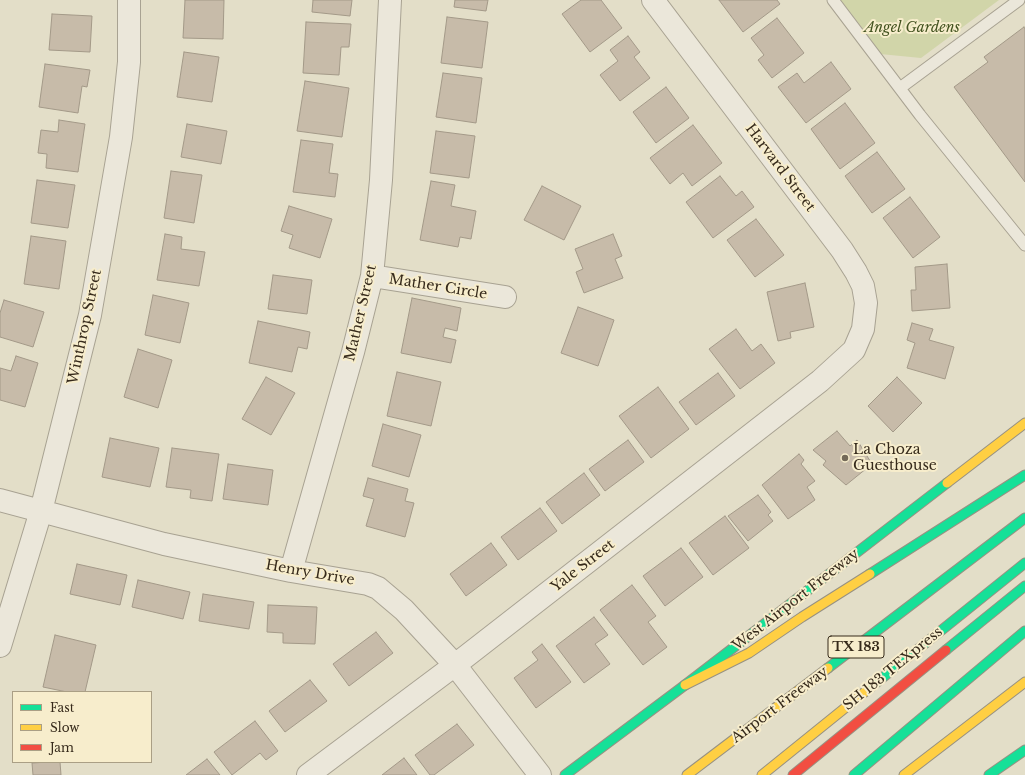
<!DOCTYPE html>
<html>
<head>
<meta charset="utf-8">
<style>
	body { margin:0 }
	#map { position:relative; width:1025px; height:775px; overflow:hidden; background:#e3dec8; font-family:"Libre Baskerville",serif }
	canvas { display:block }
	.legend { position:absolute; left:12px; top:691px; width:140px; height:72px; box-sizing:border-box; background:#f7edcc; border:1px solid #aa9f85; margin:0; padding:5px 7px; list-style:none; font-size:12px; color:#362a1b }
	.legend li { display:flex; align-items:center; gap:8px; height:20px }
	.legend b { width:20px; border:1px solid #aa9f85 }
</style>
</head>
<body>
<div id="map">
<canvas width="1025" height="775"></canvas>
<ul class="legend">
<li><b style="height:5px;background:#16e098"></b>Fast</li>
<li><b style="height:5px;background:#ffcf43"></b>Slow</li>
<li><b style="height:5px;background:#f24e42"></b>Jam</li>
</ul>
</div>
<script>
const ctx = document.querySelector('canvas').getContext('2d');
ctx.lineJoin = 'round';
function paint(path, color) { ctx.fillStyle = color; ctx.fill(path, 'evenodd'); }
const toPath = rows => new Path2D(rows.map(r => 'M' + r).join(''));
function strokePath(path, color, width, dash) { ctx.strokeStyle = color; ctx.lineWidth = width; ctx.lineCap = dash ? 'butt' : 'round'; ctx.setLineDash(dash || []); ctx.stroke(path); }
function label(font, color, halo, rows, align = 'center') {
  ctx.font = font + ' "Libre Baskerville",serif'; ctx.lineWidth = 4; ctx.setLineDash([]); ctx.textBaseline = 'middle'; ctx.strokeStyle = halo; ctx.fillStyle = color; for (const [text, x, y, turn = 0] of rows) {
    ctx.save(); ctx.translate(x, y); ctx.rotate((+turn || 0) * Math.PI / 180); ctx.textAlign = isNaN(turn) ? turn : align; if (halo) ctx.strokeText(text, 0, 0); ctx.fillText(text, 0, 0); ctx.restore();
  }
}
paint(toPath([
	[839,0,999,0,921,58,880,54]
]), '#d1d5a9');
const building = toPath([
	[185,0,224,0,223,39,183,38,185,0],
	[313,0,352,0,350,16,312,12,313,0],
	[455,0,488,0,486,11,454,7,455,0],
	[581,0,601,0,622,28,590,52,562,14,581,0],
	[719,0,777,0,780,4,743,32,719,0],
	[52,14,92,16,90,52,49,50,52,14],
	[447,17,488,22,482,68,441,63,447,17],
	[777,18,804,53,772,78,758,60,764,55,751,38,777,18],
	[306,22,351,24,349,47,341,47,339,75,303,73,306,22],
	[1024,27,1025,29,1025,182,954,87,988,62,984,57,1024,27],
	[628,36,640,52,634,57,650,78,620,101,600,75,618,61,610,50,628,36],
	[184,52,219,57,212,102,177,97,184,52],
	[831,62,851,89,806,123,778,87,797,73,804,83,831,62],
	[45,64,90,70,87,87,82,86,78,113,39,107,45,64],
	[443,73,482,78,476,123,436,117,443,73],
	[305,81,349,88,342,137,297,131,305,81],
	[666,87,689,118,656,143,633,112,666,87],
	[845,103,875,143,840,169,811,129,845,103],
	[59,120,85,124,78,172,46,168,47,154,38,153,41,130,58,132,59,120],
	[187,124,227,131,221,164,181,157,187,124],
	[693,125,722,163,692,186,683,173,670,184,650,158,693,125],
	[436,131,475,136,469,178,430,173,436,131],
	[301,140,333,144,329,173,338,174,335,197,293,192,301,140],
	[877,152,905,189,872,213,845,176,877,152],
	[171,171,202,175,194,223,164,218,171,171],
	[720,176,736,196,742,191,754,207,713,238,686,202,720,176],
	[37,180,75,185,68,228,31,223,37,180],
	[431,181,455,185,451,206,476,211,471,239,460,237,458,247,420,240,431,181],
	[542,186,581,206,564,240,524,220,542,186],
	[910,197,940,237,913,258,883,218,910,197],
	[289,206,332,219,320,258,289,248,293,235,281,231,289,206],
	[756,219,784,255,755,277,727,240,756,219],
	[165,234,182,237,181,249,205,252,199,286,157,280,165,234],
	[613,234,622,256,615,259,623,278,584,293,576,272,583,269,575,249,613,234],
	[31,236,66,241,59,289,24,284,31,236],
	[947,264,950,308,912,311,911,290,916,290,915,267,947,264],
	[273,275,312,280,307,314,268,309,273,275],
	[805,283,814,327,790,332,791,338,778,341,767,292,805,283],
	[153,295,189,303,180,343,145,335,153,295],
	[412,298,461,308,457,331,445,328,443,337,456,340,451,363,401,353,412,298],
	[4,300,44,312,33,347,0,337,0,313,4,300],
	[578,307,614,320,598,366,561,353,578,307],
	[258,321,310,332,307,349,298,347,292,372,249,363,258,321],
	[912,323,933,329,929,340,954,347,945,379,907,368,915,343,907,340,912,323],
	[736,329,752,351,761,344,775,363,740,389,709,349,736,329],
	[138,349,172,360,158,408,124,397,138,349],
	[16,356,38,363,25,407,0,400,0,368,11,371,16,356],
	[397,372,441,382,431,426,387,416,397,372],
	[718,373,735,396,696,425,679,402,718,373],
	[266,377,295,393,271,435,242,419,266,377],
	[897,377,922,403,893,432,868,406,897,377],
	[658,387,689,429,651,458,619,416,658,387],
	[383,424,421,435,409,477,372,466,383,424],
	[837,431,850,446,857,440,872,464,846,485,823,465,826,461,813,450,837,431],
	[110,438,159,448,150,487,102,477,110,438],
	[628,440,644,462,605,491,589,469,628,440],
	[172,448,219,454,212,501,190,498,191,490,166,487,172,448],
	[799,454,804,460,801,464,815,481,807,487,815,500,788,519,762,485,799,454],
	[228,464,273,470,268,505,223,499,228,464],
	[584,473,600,495,562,524,546,502,584,473],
	[368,478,408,489,405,501,414,503,405,537,366,526,374,499,363,496,368,478],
	[758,495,771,512,768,515,773,521,748,541,728,516,758,495],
	[540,508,557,531,518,560,501,537,540,508],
	[725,516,749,548,713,575,689,543,725,516],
	[491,543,507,565,466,596,450,574,491,543],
	[681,548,703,577,665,606,643,576,681,548],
	[77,564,127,575,120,605,70,594,77,564],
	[138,580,190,592,183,619,132,607,138,580],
	[632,585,656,616,648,622,667,647,643,665,600,610,632,585],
	[203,594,254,602,249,629,199,621,203,594],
	[268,605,317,607,315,644,283,643,283,633,267,632,268,605],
	[594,617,608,635,595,644,610,664,584,683,556,646,594,617],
	[376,632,393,653,349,686,333,664,376,632],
	[55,635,96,645,85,692,67,692,43,687,55,635],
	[542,644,571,682,536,708,514,678,538,660,532,652,542,644],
	[310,680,327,701,285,732,269,711,310,680],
	[255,721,278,751,266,760,260,753,232,775,214,752,255,721],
	[457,724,474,745,434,775,430,775,415,755,457,724],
	[404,758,417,775,382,775,404,758],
	[207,759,220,775,186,775,207,759],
	[48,762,60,762,61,775,33,775,32,763,48,762]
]);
paint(building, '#c7bba9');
strokePath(building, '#a39988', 1);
const lane = toPath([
	[833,0,920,115,1025,245],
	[900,88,1019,0]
]);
const street = toPath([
	[372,276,505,297],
	[0,500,164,544,291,571,368,584,378,588,404,610,455,665,540,775],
	[291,571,353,352,372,276,381,180,390,0],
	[0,646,41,511,90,315,121,137,129,62,129,0],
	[308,775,455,665,820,381,854,350,863,329,866,303,863,286,856,272,842,250,653,0]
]);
const fast = toPath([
	[870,574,1025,475],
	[946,650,1025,586],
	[828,668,1025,518],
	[866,691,1025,563],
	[565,775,685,685,947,483],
	[854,775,1025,631],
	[989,775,1025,750]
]);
const slow = toPath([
	[947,483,1025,423],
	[685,685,749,653,802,617,870,574],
	[687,775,828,668],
	[762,775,866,691],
	[904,775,1025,682]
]);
const jam = toPath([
	[793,775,946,650]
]);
strokePath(lane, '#a8a292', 13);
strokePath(street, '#a8a292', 24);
strokePath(fast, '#979182', 11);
strokePath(slow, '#979182', 11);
strokePath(jam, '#979182', 11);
strokePath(lane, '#ebe7da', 11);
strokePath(street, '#ebe7da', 22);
strokePath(fast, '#16e098', 9);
strokePath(slow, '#ffcf43', 9);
strokePath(jam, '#f24e42', 9);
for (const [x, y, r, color] of [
	[845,458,4,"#736958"]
]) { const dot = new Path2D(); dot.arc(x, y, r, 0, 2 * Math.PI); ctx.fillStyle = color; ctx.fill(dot); strokePath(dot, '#f7edcc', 1.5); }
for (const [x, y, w] of [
	[856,647,56]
]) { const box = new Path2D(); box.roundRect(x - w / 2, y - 11, w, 22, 3); ctx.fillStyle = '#f7edcc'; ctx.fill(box); strokePath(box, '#362a1b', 1); }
label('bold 13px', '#362a1b', null, [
	["TX 183",856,647]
]);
label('italic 14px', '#435320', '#f7edcc', [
	["Angel Gardens",912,28]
]);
label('14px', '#362a1b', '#f7edcc', [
	["Harvard Street",780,168,53],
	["Mather Circle",438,287,9],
	["Mather Street",361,313,-77],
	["Winthrop Street",85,327,-78],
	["Yale Street",583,566,-38],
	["Henry Drive",310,573,10],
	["West Airport Freeway",796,600,-38],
	["SH 183 TEXpress",893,669,-39],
	["Airport Freeway",780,705,-37]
]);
label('14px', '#362a1b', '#f7edcc', [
	["La Choza",853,450],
	["Guesthouse",853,466]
], 'left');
</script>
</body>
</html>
